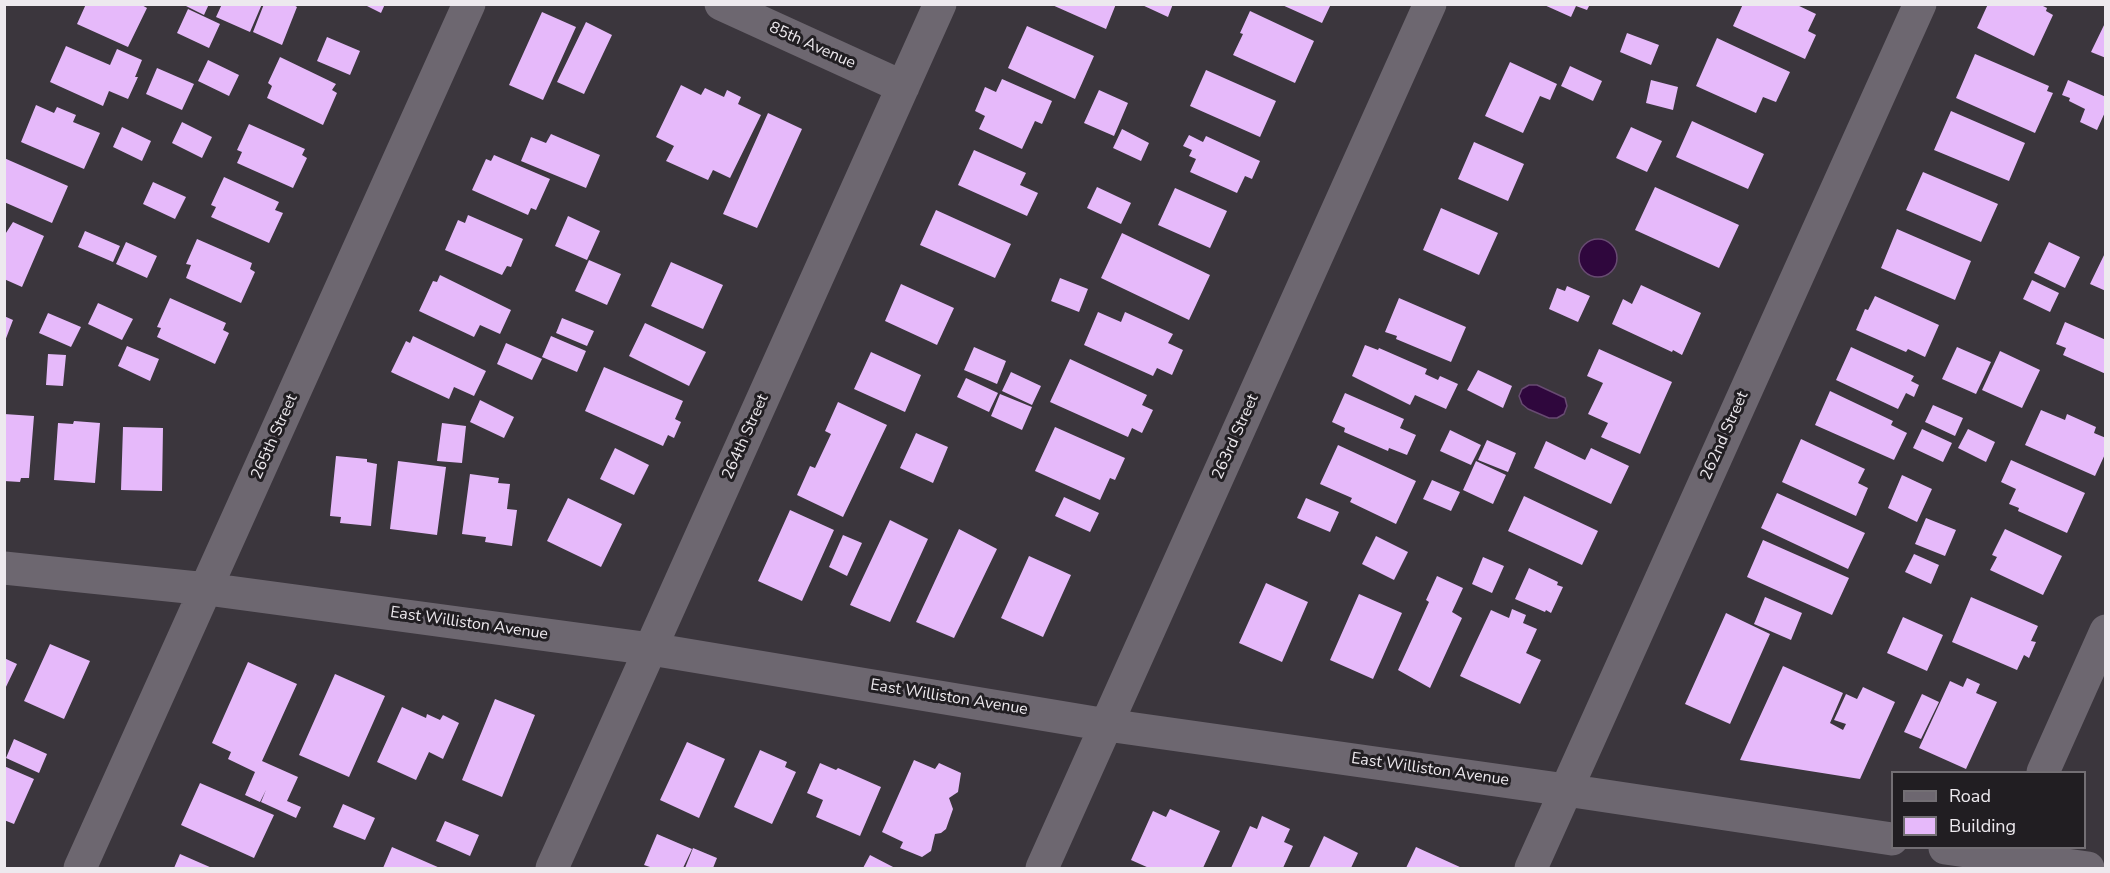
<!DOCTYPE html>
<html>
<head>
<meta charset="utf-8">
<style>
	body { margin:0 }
	#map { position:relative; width:2110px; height:873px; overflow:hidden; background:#3b363d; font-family:"Nunito Sans",sans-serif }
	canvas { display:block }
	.frame { position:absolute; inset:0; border:6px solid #ede9ee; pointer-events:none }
	.legend { position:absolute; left:1891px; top:771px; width:195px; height:78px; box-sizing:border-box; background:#211e22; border:2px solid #736f74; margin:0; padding:8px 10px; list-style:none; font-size:18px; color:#ede9ee }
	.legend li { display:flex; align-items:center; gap:12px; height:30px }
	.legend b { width:30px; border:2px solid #736f74 }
</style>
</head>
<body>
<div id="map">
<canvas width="2110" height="873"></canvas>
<div class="frame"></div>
<ul class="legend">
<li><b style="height:8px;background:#6d6770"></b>Road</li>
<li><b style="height:16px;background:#e6b9fa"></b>Building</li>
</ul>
</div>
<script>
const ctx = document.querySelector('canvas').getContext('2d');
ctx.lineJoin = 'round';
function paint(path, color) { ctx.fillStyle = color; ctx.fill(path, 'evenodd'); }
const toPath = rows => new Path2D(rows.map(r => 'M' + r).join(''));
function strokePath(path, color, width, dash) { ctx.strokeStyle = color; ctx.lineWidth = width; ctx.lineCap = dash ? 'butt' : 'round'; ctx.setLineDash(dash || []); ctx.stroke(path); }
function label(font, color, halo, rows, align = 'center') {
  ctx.font = font + ' "Nunito Sans",sans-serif'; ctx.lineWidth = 6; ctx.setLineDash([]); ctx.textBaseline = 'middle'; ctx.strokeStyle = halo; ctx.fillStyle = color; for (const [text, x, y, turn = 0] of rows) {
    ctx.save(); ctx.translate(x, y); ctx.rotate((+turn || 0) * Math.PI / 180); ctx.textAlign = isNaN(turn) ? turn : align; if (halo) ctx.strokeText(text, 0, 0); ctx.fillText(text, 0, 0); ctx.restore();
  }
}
const water = toPath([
	'1579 258a19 19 0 1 1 38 0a19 19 0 1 1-38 0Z',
	[1529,385,1537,385,1565,398,1567,406,1564,414,1557,418,1549,418,1528,409,1522,404,1519,396,1522,389,1529,385]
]);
paint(water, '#2f073d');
strokePath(water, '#684b72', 1.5);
paint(toPath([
	[86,4,140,4,147,8,128,47,77,24],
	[182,4,209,4,204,15],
	[222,4,262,4,250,32,216,17],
	[264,4,292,4,297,7,282,45,253,32],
	[363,4,385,4,381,13],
	[1050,4,1116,4,1106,29],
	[1140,4,1173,4,1168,17],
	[1280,4,1331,4,1322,23],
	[1542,4,1590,4,1587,10,1576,6,1571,17],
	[1743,4,1795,4,1816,14,1808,31,1816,35,1805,59,1733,26],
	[1988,4,2039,4,2047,8,2046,11,2053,15,2034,56,1977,28],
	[188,9,220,24,209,48,177,33],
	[1250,11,1314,41,1295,83,1233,55,1243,34,1240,33],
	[542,12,576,27,543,100,509,85],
	[2106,21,2106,58,2091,52],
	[586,22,612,35,584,94,557,82],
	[1027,26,1094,56,1075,99,1008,68],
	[1627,33,1659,45,1651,65,1620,52],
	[327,37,360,51,350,75,317,61],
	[1717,38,1790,72,1776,102,1763,97,1756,113,1696,86],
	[66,46,110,65,117,49,142,60,135,77,138,77,128,99,109,91,103,106,50,82],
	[1975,54,2049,86,2047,91,2053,93,2035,133,1956,98],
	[280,57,336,84,332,90,337,93,323,125,267,98,272,86,268,83],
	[208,60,239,75,229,96,198,81],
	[1510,62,1557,84,1550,100,1540,96,1523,133,1485,116],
	[1570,66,1602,81,1593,101,1561,86],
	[157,68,194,84,182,110,146,94],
	[1206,70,1276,101,1260,137,1190,106],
	[1002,79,1052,101,1042,124,1035,121,1022,149,979,129,985,116,975,111,985,87,996,92],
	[1651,80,1678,87,1673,110,1646,103],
	[2068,80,2106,97,2106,110,2097,130,2080,122,2085,109,2069,101,2070,98,2062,95],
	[681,85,701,95,705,88,724,97,727,90,741,97,738,104,761,115,730,178,713,170,708,180,666,161,674,146,656,137],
	[1099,90,1128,103,1114,136,1084,123],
	[36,105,54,113,57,107,76,115,73,122,100,133,84,169,21,142],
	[1951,111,2025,143,2009,181,1934,150],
	[768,113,802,129,757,228,723,214],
	[1692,121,1764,154,1748,189,1676,157],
	[182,122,212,137,202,158,172,143],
	[249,124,305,149,302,155,307,158,293,188,237,163,242,152,237,150],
	[122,127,151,141,142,161,113,147],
	[1631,127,1662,141,1647,172,1616,158],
	[1122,129,1149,143,1141,161,1113,148],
	[551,134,600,155,586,188,521,161,531,137,546,143],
	[1189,135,1203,142,1206,136,1260,161,1252,179,1245,176,1237,193,1190,172,1196,159,1189,156,1192,150,1183,146],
	[1474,142,1524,164,1508,201,1458,179],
	[974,150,1026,173,1020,185,1038,193,1027,216,958,185],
	[494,155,550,179,536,210,531,208,528,215,472,190,486,159,491,161],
	[4,158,68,186,52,223,4,202],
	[1923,172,1998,204,1981,242,1906,210],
	[224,177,279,202,275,210,283,213,269,243,211,217,216,207,211,205],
	[153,182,186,197,175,219,143,204],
	[1097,187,1131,203,1121,224,1087,208],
	[1655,187,1739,225,1719,268,1635,230],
	[1175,188,1227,211,1210,248,1158,225],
	[1441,208,1498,233,1479,275,1423,250],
	[936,210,1011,244,995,278,920,245],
	[468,215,523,239,511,267,507,266,502,275,445,250,458,220,465,223],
	[568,216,600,231,587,260,555,246],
	[13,222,44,236,22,287,4,279,4,236],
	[1897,229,1971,261,1955,300,1881,268],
	[85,231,120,246,113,262,78,247],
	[1122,233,1210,275,1189,320,1101,278],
	[197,239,252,263,250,269,255,272,241,303,186,278,191,265,186,264],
	[126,242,157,256,147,278,116,264],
	[2049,242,2080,257,2065,288,2034,273],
	[2106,251,2106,291,2090,284],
	[589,260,621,274,607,305,575,291],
	[671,262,723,285,703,329,651,306],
	[440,275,511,310,500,334,480,325,474,337,419,311,433,281,437,282],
	[1060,278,1088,289,1079,312,1051,301],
	[2032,280,2059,293,2050,312,2023,299],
	[901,284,954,308,937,345,885,321],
	[1641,285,1701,313,1682,355,1673,350,1672,352,1612,324,1623,299,1632,304],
	[1567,286,1590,296,1578,322,1549,309,1557,288,1565,291],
	[1875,296,1939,325,1925,357,1908,349,1906,352,1856,330,1865,309,1868,310],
	[170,298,226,323,223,330,229,333,215,364,157,337,161,328,157,327],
	[1399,298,1466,327,1451,362,1396,339,1397,336,1385,332],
	[98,303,133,319,122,340,88,324],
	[1098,312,1121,322,1125,312,1173,334,1168,343,1183,350,1172,375,1157,368,1153,376,1084,345],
	[48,313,81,327,71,347,39,333],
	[4,316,13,320,5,341,4,341],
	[562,318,594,331,587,346,556,333],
	[2065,322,2106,340,2106,374,2063,355,2066,348,2056,344],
	[645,323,706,352,689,386,629,356],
	[413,336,486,371,474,396,454,387,449,399,391,372,406,341,410,343],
	[551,336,586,351,577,372,542,357],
	[506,343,542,359,532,380,497,364],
	[1365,345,1378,350,1379,348,1427,369,1425,374,1438,380,1440,376,1458,384,1446,409,1415,395,1410,405,1352,376],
	[127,346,159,359,150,381,118,366],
	[974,347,1006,361,997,384,964,370],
	[1851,347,1914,376,1911,381,1919,385,1914,397,1906,393,1898,409,1836,380],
	[1957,347,1991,362,1976,394,1942,379],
	[1599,349,1672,382,1640,454,1601,437,1608,423,1588,414,1603,383,1587,376],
	[2000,351,2040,370,2022,408,1982,390],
	[871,352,921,375,905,412,854,389],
	[48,354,66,355,63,386,46,385],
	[1070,359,1147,395,1142,405,1153,410,1142,433,1132,428,1128,437,1050,402],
	[604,367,683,401,675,419,681,422,674,438,668,435,663,446,585,411],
	[1478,370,1512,386,1503,408,1467,390],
	[1011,372,1041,386,1032,405,1002,391],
	[966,378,998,393,989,412,957,397],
	[1830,391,1893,421,1891,425,1907,433,1894,460,1815,425],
	[1345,393,1404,419,1400,428,1416,435,1407,455,1389,448,1388,451,1344,432,1345,428,1332,422],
	[1000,394,1032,407,1022,430,991,416],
	[480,400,514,417,504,438,470,422],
	[838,402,887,425,843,517,797,495,810,466,815,468,831,434,825,431],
	[1933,405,1963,418,1955,436,1925,422],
	[2041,410,2065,420,2067,414,2096,427,2094,433,2106,438,2104,447,2106,452,2095,476,2025,445],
	[4,414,34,416,29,478,21,478,20,482,4,481],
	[74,421,100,423,95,483,54,480,58,423,73,424],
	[442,423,466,426,462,463,437,461],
	[123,427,163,428,162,491,121,490],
	[1055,427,1125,458,1115,480,1110,478,1100,500,1035,471],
	[1922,429,1952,443,1943,462,1913,448],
	[1968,429,1995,442,1986,462,1958,448],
	[1450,430,1481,445,1471,465,1440,451],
	[916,433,948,447,933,483,900,468],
	[1801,439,1865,469,1858,483,1868,488,1856,516,1782,482],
	[1487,440,1516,453,1508,472,1478,460],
	[1546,441,1585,460,1591,448,1629,466,1611,504,1534,468],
	[1338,445,1416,481,1396,524,1350,502,1352,498,1320,484],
	[615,448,649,465,634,495,600,479],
	[336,456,367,459,367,462,377,464,371,526,340,523,341,517,330,516],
	[2011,460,2085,493,2067,533,2018,511,2019,508,2009,504,2016,489,2001,482],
	[398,461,446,467,437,535,390,529],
	[1476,461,1506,475,1493,504,1463,490],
	[470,474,499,478,498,483,510,484,507,509,517,510,512,546,485,542,486,537,462,534],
	[1902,475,1932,489,1917,522,1888,508],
	[1432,480,1460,492,1451,511,1423,499],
	[1777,493,1865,533,1848,569,1761,528],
	[1524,496,1598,531,1582,565,1508,531],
	[1064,497,1099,513,1090,532,1055,516],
	[568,498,622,524,601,567,547,541],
	[1306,498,1339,512,1330,532,1297,518],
	[790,510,834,530,802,601,758,581],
	[1926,518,1956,530,1945,556,1915,544],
	[890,520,928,539,890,622,850,605],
	[959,529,997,549,954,638,916,622],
	[2005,529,2062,556,2043,595,1990,570,1997,557,1992,555],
	[843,535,862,543,847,576,829,567],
	[1376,536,1408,552,1394,580,1362,564],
	[1763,540,1849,578,1832,615,1747,577],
	[1914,554,1939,565,1931,584,1905,572],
	[1029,556,1071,575,1043,637,1001,618],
	[1483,557,1504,566,1492,593,1472,584],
	[1529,568,1558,582,1557,585,1563,587,1551,613,1546,610,1545,612,1515,599],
	[1437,576,1463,588,1452,612,1462,618,1430,688,1398,670,1429,602,1426,600],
	[1266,583,1308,602,1282,662,1239,643],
	[1359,594,1402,613,1373,679,1330,660],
	[1765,597,1802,613,1791,640,1754,624],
	[1971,597,2038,626,2031,641,2036,642,2029,658,2024,655,2017,670,1952,642],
	[1512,609,1526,615,1523,623,1537,629,1526,653,1541,660,1520,704,1460,676,1491,610,1509,618],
	[1726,613,1770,634,1730,724,1685,704],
	[1903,617,1943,635,1927,671,1887,653],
	[50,644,90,661,64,719,24,701],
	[4,658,17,664,4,691],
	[248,662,297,684,262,761,298,777,287,801,301,807,296,818,261,802,266,790,260,802,245,795,255,772,228,759,231,752,212,743],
	[1783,666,1843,693,1830,723,1843,730,1846,724,1834,720,1846,694,1857,699,1863,687,1895,702,1860,779,1740,760],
	[335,674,385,696,349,777,299,755],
	[1967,678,1980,684,1976,693,1997,702,1966,769,1919,748,1950,681,1963,687],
	[1922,694,1939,702,1921,739,1904,732],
	[495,699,535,715,502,797,462,780],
	[402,707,426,718,427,714,440,720,443,715,459,723,443,759,429,752,416,780,377,762],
	[14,739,47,754,39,773,6,758],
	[687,742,725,759,699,818,660,800],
	[760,750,787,762,785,767,796,772,772,824,734,807],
	[914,760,935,769,939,763,961,773,958,792,949,798,953,809,946,829,941,833,935,834,931,851,922,857,900,848,903,842,882,832],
	[820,763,836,770,838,768,881,787,860,836,816,817,823,800,807,793],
	[4,766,34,779,14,824,4,820],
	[200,783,274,815,254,858,181,825],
	[343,804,375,818,365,840,333,827],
	[1170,809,1220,831,1203,868,1176,868,1171,867,1171,868,1149,868,1131,860,1153,811,1166,817],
	[1262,816,1290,829,1284,842,1293,846,1283,868,1231,868,1250,826,1257,829],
	[445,821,479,835,470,856,436,841],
	[657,834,692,849,683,868,653,868,644,865],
	[1324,836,1358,853,1351,868,1309,868],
	[392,847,440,868,383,868],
	[1416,847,1462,868,1406,868],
	[693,848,717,858,713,868,685,868],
	[180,854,212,868,174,868],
	[870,855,895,868,863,868]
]), '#e6b9fa');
strokePath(toPath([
	[721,4,903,87],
	[4,568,207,589,651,649,1107,725,1566,790,1892,839],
	[2043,772,2106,631],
	[1945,848,2088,868],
	[80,868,469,4],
	[552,868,940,4],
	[1042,868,1430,4],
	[1531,868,1920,4]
]), '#6d6770', 33);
label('16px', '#ede9ee', '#211e22', [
	["85th Avenue",812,46,24],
	["262nd Street",1725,436,-66],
	["265th Street",275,437,-66],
	["264th Street",746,437,-66],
	["263rd Street",1236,437,-66],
	["East Williston Avenue",469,624,8],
	["East Williston Avenue",949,698,9],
	["East Williston Avenue",1430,770,8]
]);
</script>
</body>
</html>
